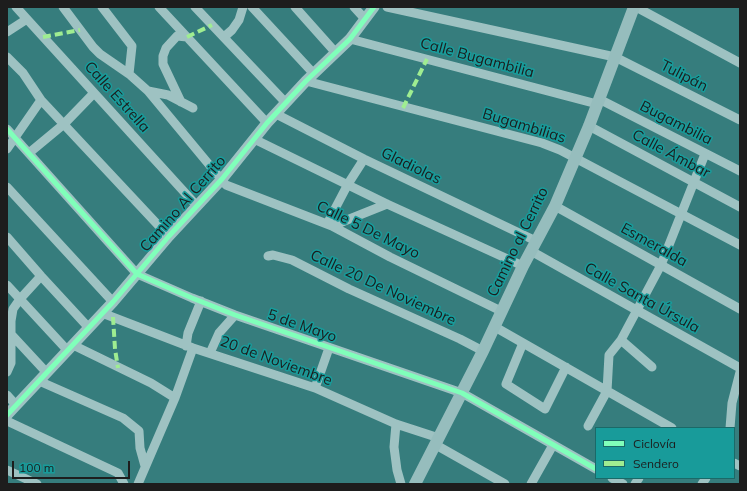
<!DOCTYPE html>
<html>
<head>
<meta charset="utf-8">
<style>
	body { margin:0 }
	#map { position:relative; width:747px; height:491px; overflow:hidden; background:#367d7d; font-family:Mulish,sans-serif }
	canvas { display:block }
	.frame { position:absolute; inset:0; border:8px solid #1d1d1d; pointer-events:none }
	.legend { position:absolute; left:595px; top:427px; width:140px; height:52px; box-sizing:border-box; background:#189b9a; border:1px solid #1a6968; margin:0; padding:5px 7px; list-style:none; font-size:12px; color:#1d1d1d }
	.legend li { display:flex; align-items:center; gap:8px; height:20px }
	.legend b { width:20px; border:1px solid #1a6968 }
	.scale { position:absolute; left:12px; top:461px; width:118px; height:18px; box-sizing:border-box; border:2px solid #1d1d1d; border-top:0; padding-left:5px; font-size:12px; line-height:14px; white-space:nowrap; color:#1d1d1d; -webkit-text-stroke:3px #189b9a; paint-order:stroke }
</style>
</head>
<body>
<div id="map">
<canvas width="747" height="491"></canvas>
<div class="frame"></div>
<ul class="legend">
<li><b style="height:5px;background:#80ffba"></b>Ciclovía</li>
<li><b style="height:5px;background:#9fed91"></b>Sendero</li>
</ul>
<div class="scale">100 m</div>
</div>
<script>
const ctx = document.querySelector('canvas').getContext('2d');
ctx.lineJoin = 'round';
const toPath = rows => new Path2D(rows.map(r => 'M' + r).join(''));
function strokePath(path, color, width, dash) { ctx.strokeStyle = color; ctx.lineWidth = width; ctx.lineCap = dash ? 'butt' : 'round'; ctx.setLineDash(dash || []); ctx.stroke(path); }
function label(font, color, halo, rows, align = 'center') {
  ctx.font = font + ' Mulish,sans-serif'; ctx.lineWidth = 3; ctx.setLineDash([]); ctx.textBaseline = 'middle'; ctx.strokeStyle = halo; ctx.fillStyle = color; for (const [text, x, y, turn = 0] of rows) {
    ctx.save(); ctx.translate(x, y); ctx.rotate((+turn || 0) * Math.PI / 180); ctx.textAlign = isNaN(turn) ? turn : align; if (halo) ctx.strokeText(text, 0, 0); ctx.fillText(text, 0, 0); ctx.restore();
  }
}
strokePath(toPath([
	[16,7,197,206],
	[63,7,93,47,100,54,129,74,148,91,226,185,332,226,390,257,501,311],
	[102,7,132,46,129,74],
	[159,7,267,123],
	[195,7,286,103],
	[252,7,314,74],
	[295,7,336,53],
	[354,7,365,19],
	[387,7,615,57,740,120],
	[636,7,740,63],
	[7,32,27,19],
	[224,37,232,30,239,20,243,7],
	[350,39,597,104],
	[7,57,23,73,41,100,158,225,169,236],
	[306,81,542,143,560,150,740,245],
	[148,91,168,95,193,108],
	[599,99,740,171],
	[181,102,163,64,163,56,166,48,177,36,187,37],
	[276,114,364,159,536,241],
	[589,126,740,207],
	[7,129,137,274,192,298,235,315,462,393,596,469],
	[254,139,387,204,523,266],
	[7,149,41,100],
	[29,153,64,124,94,93],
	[7,187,113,302],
	[555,206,740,309],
	[327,224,348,184,364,159],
	[332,226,387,204],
	[7,237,41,276,89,328],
	[531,251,740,368],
	[268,256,273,255,292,260,349,289,460,339,483,351],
	[7,285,68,351],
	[102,313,193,348,315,388,396,424,439,438],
	[495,327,672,428],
	[9,332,47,373],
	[621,340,652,367],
	[523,343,506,384,545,409,566,367],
	[73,345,151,383,175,398],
	[186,346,188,333,201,301],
	[210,353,219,333,235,315],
	[7,372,11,363,11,321,13,309,20,299,41,276],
	[39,381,123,418,139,431,140,448,145,466],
	[315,388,329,348],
	[7,395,16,405],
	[7,421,118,473,124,484],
	[396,424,394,447,397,470,401,484],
	[588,426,607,391,609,355,621,340,661,265,705,154],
	[730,428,732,403,740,372],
	[436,445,505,484],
	[734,463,740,466],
	[7,470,37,484],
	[612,478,623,484],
	[138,484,175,398,193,348],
	[531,484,553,445],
	[635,484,639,478],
	[702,484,706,478]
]), '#9ec2c2', 9);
strokePath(toPath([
	[7,415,113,302,169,236,222,179,267,123,306,81,350,39,374,7]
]), '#9ec2c2', 11);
strokePath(toPath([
	[415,484,483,351,523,266,555,206,589,126,634,7]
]), '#96bdbd', 12);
strokePath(toPath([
	[43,37,80,30],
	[187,37,212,25],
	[403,108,427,59],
	[113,317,115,349,118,368]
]), '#9fed91', 4, [8, 4]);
strokePath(toPath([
	[7,129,137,274,192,298,235,315,462,393,596,469],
	[7,415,113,302,169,236,222,179,267,123,306,81,350,39,374,7]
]), '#80ffba', 5);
label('15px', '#1d1d1d', '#189b9a', [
	["Calle Bugambilia",477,58,15],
	["Tulipán",684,76,27],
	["Calle Estrella",117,97,48],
	["Bugambilia",676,123,27],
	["Bugambilias",524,126,17],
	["Calle Ámbar",671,154,28],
	["Gladiolas",411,166,26],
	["Camino Al Cerrito",183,204,-49],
	["Calle 5 De Mayo",368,230,26],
	["Camino al Cerrito",518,242,-64],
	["Esmeralda",654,245,29],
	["Calle 20 De Noviembre",383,288,25],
	["Calle Santa Úrsula",642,298,29],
	["5 de Mayo",302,326,19],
	["20 de Noviembre",276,361,20]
]);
</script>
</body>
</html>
